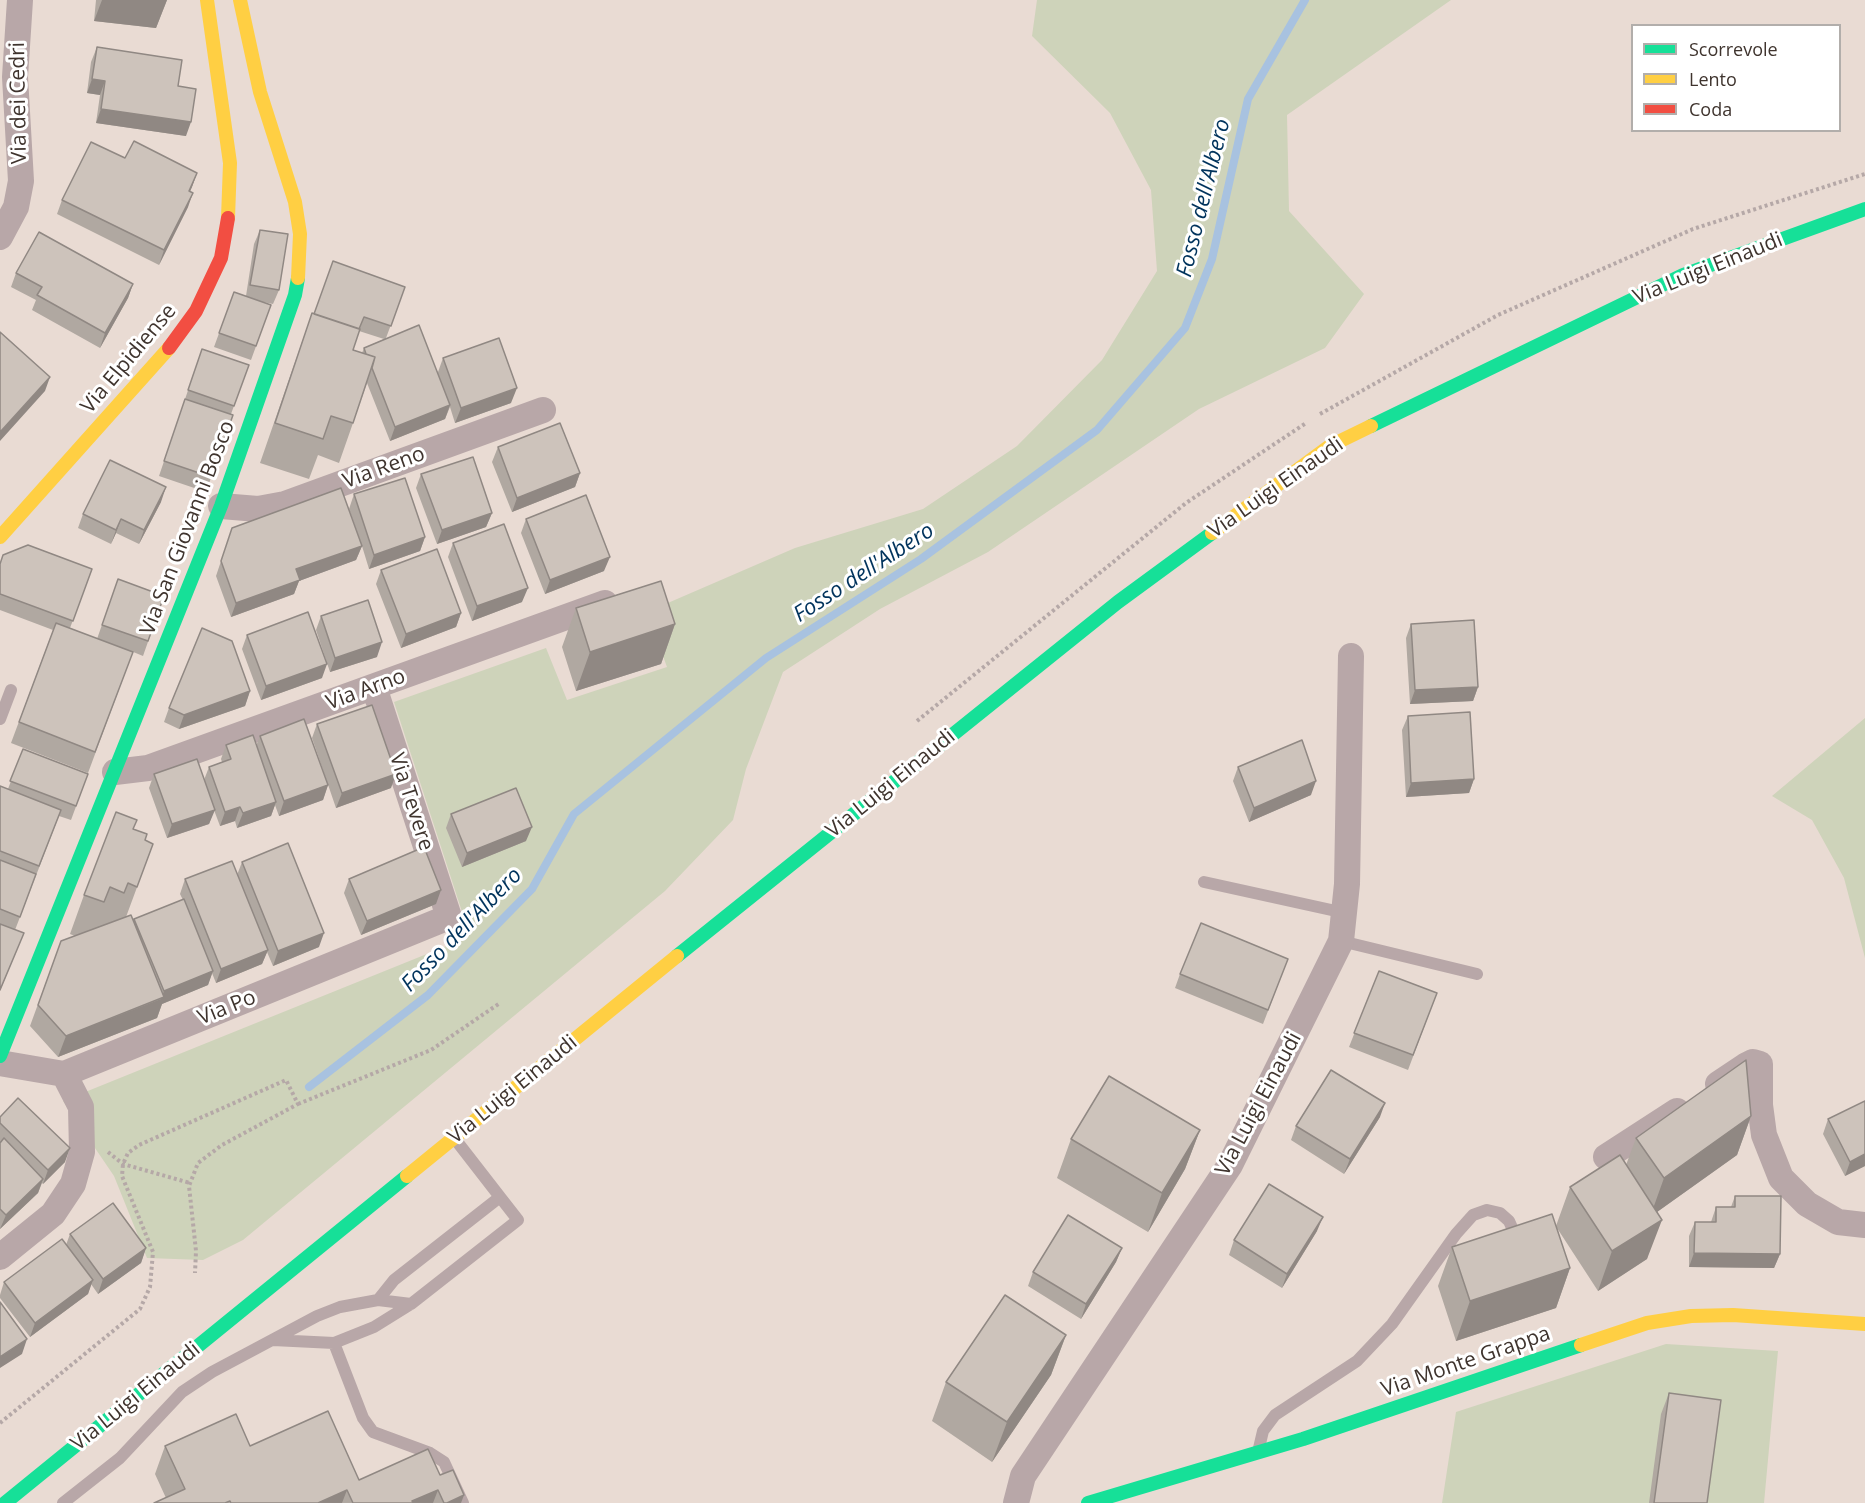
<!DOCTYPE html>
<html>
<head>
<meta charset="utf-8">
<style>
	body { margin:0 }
	#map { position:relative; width:1865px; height:1503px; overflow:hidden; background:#e9dbd3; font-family:"Open Sans",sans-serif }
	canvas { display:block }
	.legend { position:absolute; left:1631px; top:24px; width:210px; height:108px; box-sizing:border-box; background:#fff; border:2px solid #b2aeab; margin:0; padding:8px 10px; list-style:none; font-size:18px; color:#3f342e }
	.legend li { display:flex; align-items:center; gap:12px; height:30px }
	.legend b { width:30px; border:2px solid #b2aeab }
</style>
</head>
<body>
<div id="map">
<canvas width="1865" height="1503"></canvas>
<ul class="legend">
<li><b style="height:8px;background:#16e098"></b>Scorrevole</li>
<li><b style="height:8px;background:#ffcf43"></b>Lento</li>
<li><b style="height:8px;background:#f24e42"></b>Coda</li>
</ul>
</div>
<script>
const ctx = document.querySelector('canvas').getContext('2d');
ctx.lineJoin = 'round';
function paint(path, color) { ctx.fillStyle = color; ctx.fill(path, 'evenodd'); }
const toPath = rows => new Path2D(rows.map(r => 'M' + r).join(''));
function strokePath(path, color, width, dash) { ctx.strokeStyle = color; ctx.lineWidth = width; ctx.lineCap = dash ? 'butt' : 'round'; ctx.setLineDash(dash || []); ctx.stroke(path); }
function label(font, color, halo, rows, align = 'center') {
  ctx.font = font + ' "Open Sans",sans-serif'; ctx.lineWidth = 6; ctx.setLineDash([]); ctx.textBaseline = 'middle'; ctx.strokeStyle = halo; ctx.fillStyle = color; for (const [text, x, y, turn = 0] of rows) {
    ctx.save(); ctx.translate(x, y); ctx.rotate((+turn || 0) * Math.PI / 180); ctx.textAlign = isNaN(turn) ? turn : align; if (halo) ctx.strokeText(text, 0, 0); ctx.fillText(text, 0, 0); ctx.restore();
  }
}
paint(toPath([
	[1037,0,1451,0,1287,115,1289,211,1364,294,1325,348,1199,409,988,552,880,609,783,672,746,769,733,820,665,891,243,1240,203,1260,147,1258,114,1176,63,1101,454,943,465,921,394,702,546,648,567,700,667,667,647,612,795,548,923,509,1017,446,1102,360,1157,271,1151,190,1110,113,1032,36],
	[1865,718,1865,958,1844,878,1812,820,1772,796],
	[1666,1344,1778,1351,1764,1503,1442,1503,1456,1412]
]), '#ced3ba');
strokePath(toPath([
	[309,1087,428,995,532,889,574,814,766,658,921,559,1097,430,1185,328,1212,259,1248,99,1305,0]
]), '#a8c2e0', 8);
strokePath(toPath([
	[1320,414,1498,315,1693,229,1865,174],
	[917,721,1186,503,1306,423],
	[298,1104,431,1050,500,1003],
	[108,1152,123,1164,190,1183],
	[0,1423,140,1309,150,1287,153,1252,122,1176,123,1164,128,1153,139,1145,286,1080,298,1104,222,1145,198,1163,189,1186,196,1251,195,1273]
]), '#b5a8a7', 4, [3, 3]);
strokePath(toPath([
	[0,719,11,690],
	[1204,882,1345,913],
	[1341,941,1477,974],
	[455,1139,500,1197],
	[273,1340,334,1343,374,1327,411,1304],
	[334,1343,363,1418,373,1432,430,1453,444,1462,463,1503],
	[1259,1448,1263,1431,1275,1415,1357,1361,1392,1324,1456,1234,1473,1215,1487,1210,1500,1213,1509,1221,1518,1241],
	[63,1503,120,1458,182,1392,212,1372,317,1316,340,1307,378,1300,411,1304,518,1220,500,1197,394,1280,378,1300]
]), '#b8a7a8', 12);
strokePath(toPath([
	[0,237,16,207,21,181,15,77,20,0],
	[221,506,258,509,285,504,543,410],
	[115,772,148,768,605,603],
	[0,1063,64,1074,449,917,374,687],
	[1718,1084,1745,1066,1753,1062,1760,1064,1760,1105,1764,1135,1781,1178,1807,1204,1838,1222,1865,1225],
	[1606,1157,1677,1111],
	[0,1257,53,1214,73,1184,82,1152,81,1107,64,1074],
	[1016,1503,1023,1476,1230,1165,1341,941,1347,884,1351,656]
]), '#b8a7a8', 26);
strokePath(toPath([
	[1371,426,1683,275,1865,209],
	[677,956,1118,602,1212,533],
	[0,1056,221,506,295,295,298,278],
	[5,1503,407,1176],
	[1088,1503,1303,1439,1581,1345]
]), '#16e098', 14);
strokePath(toPath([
	[207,0,230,163,228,218],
	[240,0,260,92,295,202,300,234,298,278],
	[1212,533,1330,446,1371,426],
	[0,537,169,348],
	[407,1176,677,956],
	[1581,1345,1647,1323,1691,1316,1733,1315,1865,1324]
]), '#ffcf43', 14);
strokePath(toPath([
	[169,348,196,311,221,258,228,218]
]), '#f24e42', 14);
paint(toPath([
	[96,0,167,0,156,28,94,21],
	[97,47,178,86,186,136,96,123,100,95,87,93,91,62],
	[125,158,197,173,190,192,188,207,159,265,57,214,62,200],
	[260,230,279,290,273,304,263,302,271,305,251,360,214,347,234,292,246,296,254,244],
	[16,273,133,284,128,298,100,348,32,310,36,300,11,287],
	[405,287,386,338,438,372,443,358,511,403,455,423,450,407,445,419,390,441,367,383,339,463,318,455,309,479,260,463,312,313,314,314],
	[359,331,384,339,364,348,362,353,353,350],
	[202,349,249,365,231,414,233,415,206,492,159,476],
	[498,447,580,473,575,487,512,512,492,462],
	[421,474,492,513,486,527,437,544,416,488],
	[354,494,425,537,420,551,369,569,362,546,356,560,299,581,294,594,231,617,216,576,232,528,361,543,349,509],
	[161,502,139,544,116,533,111,544,78,528,83,514],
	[526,519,604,571,545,594,521,533],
	[453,543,522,602,472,621,448,557],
	[0,564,92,569,70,628,97,639,118,579,164,596,143,656,126,649,133,652,88,773,11,743,53,630,0,610],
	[381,570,461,613,456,627,401,648,376,584],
	[576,608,675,624,661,664,576,691,562,647],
	[321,616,377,657,330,672,316,630],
	[1411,624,1478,687,1473,701,1410,704,1406,638],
	[247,635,322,678,261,700,242,649],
	[250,691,245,706,179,729,164,722,169,708],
	[1408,716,1474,779,1469,793,1406,797,1402,730],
	[317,724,391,788,336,808,312,738],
	[260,736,328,785,323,800,279,816,275,805,271,816,237,828,235,821,220,826,214,810,209,824,167,838,149,788,154,774,204,780,209,767,222,762,221,759,226,745,256,746],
	[23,749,88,774,71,820,59,816,15,930,24,933,0,991,0,786,8,789],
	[1238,767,1311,795,1249,822,1233,781],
	[451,814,526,841,462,867,446,828],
	[145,840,153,844,126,917,134,921,134,919,183,900,180,894,185,879,237,875,242,862,319,947,273,966,267,952,262,964,216,983,212,973,208,985,162,1004,157,1018,58,1057,30,1026,61,941,75,936,70,934,84,895],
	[349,879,436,904,361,935,344,893],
	[1288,959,1263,1024,1175,988,1180,974],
	[1379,971,1437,993,1408,1070,1349,1047],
	[1751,1116,1737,1155,1657,1212,1647,1259,1598,1291,1557,1228,1570,1268,1556,1308,1456,1341,1438,1286,1452,1247,1556,1226,1570,1187,1626,1165,1636,1138],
	[0,1117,65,1162,43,1184,42,1183,38,1193,0,1229],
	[1380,1117,1344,1174,1291,1140,1296,1126],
	[1828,1119,1865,1166,1845,1176,1823,1134],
	[1200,1130,1185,1169,1148,1232,1057,1178,1071,1139],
	[1735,1196,1780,1254,1774,1268,1689,1267,1689,1236,1695,1222,1711,1222,1716,1207,1731,1207],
	[1317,1231,1282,1288,1229,1255,1234,1240],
	[70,1234,146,1248,141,1263,98,1294,91,1284,88,1294,30,1337,0,1298,0,1295,4,1282,66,1245],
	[1122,1248,1116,1262,1081,1319,1028,1286,1033,1272],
	[1066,1335,1051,1375,992,1462,932,1421,946,1382],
	[1669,1393,1707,1503,1649,1503,1661,1414],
	[165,1446,250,1446,359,1480,440,1475,461,1503,154,1503,166,1498,155,1474]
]), '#b0a8a1');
paint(toPath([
	[102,0,167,0,156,28,94,21],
	[92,79,105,81,100,95,87,93],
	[101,109,191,122,186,136,96,123],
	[197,173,192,187,183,205,189,191],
	[193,193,188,207,159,265,164,250],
	[133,284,128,298,100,348,105,333],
	[50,377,45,391,0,441,0,432],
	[517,388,511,403,455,423,461,408],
	[450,405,445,419,390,441,395,427],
	[580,473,575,487,512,512,517,498],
	[166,487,161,502,139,544,144,530],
	[492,513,486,527,437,544,442,530],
	[121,519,116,533,111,544,116,530],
	[425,537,420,551,369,569,374,555],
	[362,546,356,560,299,581,294,594,231,617,236,603,296,569],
	[610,557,604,571,545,594,550,580],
	[528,588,522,602,472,621,477,606],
	[461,613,456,627,401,648,406,634],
	[675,624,661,664,576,691,590,652],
	[382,642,377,657,330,672,335,658],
	[327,664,322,678,261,700,266,686],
	[1478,687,1473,701,1410,704,1415,690],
	[250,691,245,706,179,729,184,715],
	[396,774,391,788,336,808,342,793],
	[1474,779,1469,793,1406,797,1411,783],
	[1316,781,1311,795,1249,822,1254,808],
	[328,785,323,800,279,816,284,801],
	[276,802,271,816,237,828,243,813],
	[240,807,235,821,220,826,225,812],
	[215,810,209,824,167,838,172,824],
	[532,827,526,841,462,867,467,853],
	[441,890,436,904,361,935,367,921],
	[324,933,319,947,273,966,278,951],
	[268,950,262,964,216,983,221,969],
	[213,971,208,985,162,1004,157,1018,58,1057,66,1036,161,999,164,991],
	[1385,1103,1380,1117,1344,1174,1350,1159],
	[1751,1116,1737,1155,1650,1217,1664,1178],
	[1200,1130,1185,1169,1148,1232,1162,1193],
	[70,1148,65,1162,43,1184,48,1170],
	[1865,1154,1865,1166,1845,1176,1850,1162],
	[43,1179,38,1193,0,1229,6,1215],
	[1323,1217,1317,1231,1282,1288,1287,1274],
	[1662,1220,1647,1259,1598,1291,1612,1251],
	[146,1248,141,1263,98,1294,103,1279],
	[1122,1248,1116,1262,1081,1319,1086,1304],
	[1694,1253,1780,1254,1774,1268,1689,1267],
	[1570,1268,1556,1308,1456,1341,1470,1301],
	[93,1280,88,1294,30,1337,35,1323],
	[1066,1335,1051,1375,992,1462,1007,1422],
	[27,1339,22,1354,0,1368,0,1357],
	[347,1490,342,1503,318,1503],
	[438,1490,433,1503,411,1503,412,1501],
	[464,1495,461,1503,447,1503]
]), '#908883');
const building = toPath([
	[97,47,182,60,178,86,196,89,191,122,101,109,105,81,92,79,97,47],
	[134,141,197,173,189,191,193,193,164,250,62,200,91,142,125,158,134,141],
	[260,230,288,234,279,290,250,285,260,230],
	[39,232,133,284,105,333,37,295,42,287,16,273,39,232],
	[333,261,405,287,391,326,364,317,359,329,314,314,333,261],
	[234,292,271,305,256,346,219,333,234,292],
	[312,313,360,329,353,350,375,357,353,423,331,416,323,439,275,423,312,313],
	[419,325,450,405,395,427,372,368,375,357,366,354,364,348,419,325],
	[0,332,50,377,0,432,0,332],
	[499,338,517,388,461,408,443,358,499,338],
	[202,349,249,365,234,406,188,390,202,349],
	[185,399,233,415,211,477,164,461,185,399],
	[560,423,580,473,517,498,498,447,560,423],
	[473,457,492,513,442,530,421,474,473,457],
	[110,460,166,487,144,530,121,519,116,530,83,514,110,460],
	[405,478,425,537,374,555,354,494,405,478],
	[341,488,362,546,296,569,300,580,236,603,221,561,232,528,341,488],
	[586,495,610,557,550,580,526,519,586,495],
	[504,524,528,588,477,606,453,543,504,524],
	[28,545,92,569,73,621,0,594,0,564,3,555,28,545],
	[437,549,461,613,406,634,381,570,437,549],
	[118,579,164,596,148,641,102,625,118,579],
	[661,581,675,624,590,652,576,608,661,581],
	[368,600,382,642,335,658,321,616,368,600],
	[308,612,327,664,266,686,247,635,308,612],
	[1474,620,1478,687,1415,690,1411,624,1474,620],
	[56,623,133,652,95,752,19,722,56,623],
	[202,628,232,641,250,691,184,715,169,708,202,628],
	[372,705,396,774,342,793,317,724,372,705],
	[1470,712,1474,779,1411,783,1408,716,1470,712],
	[304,719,328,785,284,801,260,736,304,719],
	[253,735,276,802,243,813,240,807,225,812,209,767,231,759,226,745,253,735],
	[1302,740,1316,781,1254,808,1238,767,1302,740],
	[23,749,88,774,76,806,10,781,23,749],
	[197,759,215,810,172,824,154,774,197,759],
	[0,786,61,810,39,866,0,851,0,786],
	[516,788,532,827,467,853,451,814,516,788],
	[116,812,137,820,133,829,147,834,145,840,153,844,137,887,128,883,124,893,110,887,104,902,84,895,116,812],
	[288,843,324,933,278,951,242,862,288,843],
	[424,847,441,890,367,921,349,879,424,847],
	[0,860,36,874,20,917,0,909,0,860],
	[232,861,268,950,221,969,185,879,232,861],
	[184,899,213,971,164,991,134,919,184,899],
	[131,915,164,997,66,1036,38,1005,61,941,131,915],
	[1201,923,1288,959,1268,1010,1180,974,1201,923],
	[0,924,24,933,0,990,0,924],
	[1379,971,1437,993,1413,1055,1354,1033,1379,971],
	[1746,1060,1751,1116,1664,1178,1636,1138,1746,1060],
	[1331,1070,1385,1103,1350,1159,1296,1126,1331,1070],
	[1109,1076,1200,1130,1162,1193,1071,1139,1109,1076],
	[18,1098,70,1148,48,1170,0,1123,0,1117,18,1098],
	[1865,1101,1865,1154,1850,1162,1828,1119,1865,1101],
	[4,1138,43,1179,6,1215,0,1209,0,1143,4,1138],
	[1620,1155,1662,1220,1612,1251,1570,1187,1620,1155],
	[1269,1184,1323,1217,1287,1274,1234,1240,1269,1184],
	[1735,1196,1781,1196,1780,1254,1694,1253,1695,1222,1716,1222,1716,1207,1735,1207,1735,1196],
	[113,1203,146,1248,103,1279,70,1234,113,1203],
	[1552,1214,1570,1268,1470,1301,1452,1247,1552,1214],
	[1068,1215,1122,1248,1086,1304,1033,1272,1068,1215],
	[62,1239,93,1280,35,1323,4,1282,62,1239],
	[1005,1295,1066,1335,1007,1422,946,1382,1005,1295],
	[0,1302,27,1339,0,1357,0,1302],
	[1669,1393,1721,1400,1707,1503,1654,1503,1669,1393],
	[328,1411,359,1480,428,1449,440,1475,453,1470,464,1495,447,1503,444,1503,438,1490,412,1501,413,1503,353,1503,347,1490,318,1503,231,1503,230,1501,225,1503,154,1503,185,1489,165,1446,236,1414,250,1446,328,1411]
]);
paint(building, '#cdc3bb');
strokePath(building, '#908883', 1.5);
label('21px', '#3f342e', '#fff', [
	["Via dei Cedri",19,103,-91],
	["Via Luigi Einaudi",1708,269,-22],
	["Via Elpidiense",129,359,-50],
	["Via Reno",384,468,-20],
	["Via Luigi Einaudi",1276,488,-35],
	["Via San Giovanni Bosco",188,528,-69],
	["Via Arno",366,690,-20],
	["Via Luigi Einaudi",891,784,-39],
	["Via Tevere",411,802,72],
	["Via Po",227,1008,-22],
	["Via Luigi Einaudi",513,1090,-39],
	["Via Luigi Einaudi",1259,1104,-62],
	["Via Monte Grappa",1466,1362,-19],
	["Via Luigi Einaudi",136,1397,-39]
]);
label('italic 22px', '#00335c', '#fff', [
	["Fosso dell'Albero",1204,198,-76],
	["Fosso dell'Albero",864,573,-33],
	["Fosso dell'Albero",462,930,-46]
]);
</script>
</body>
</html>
